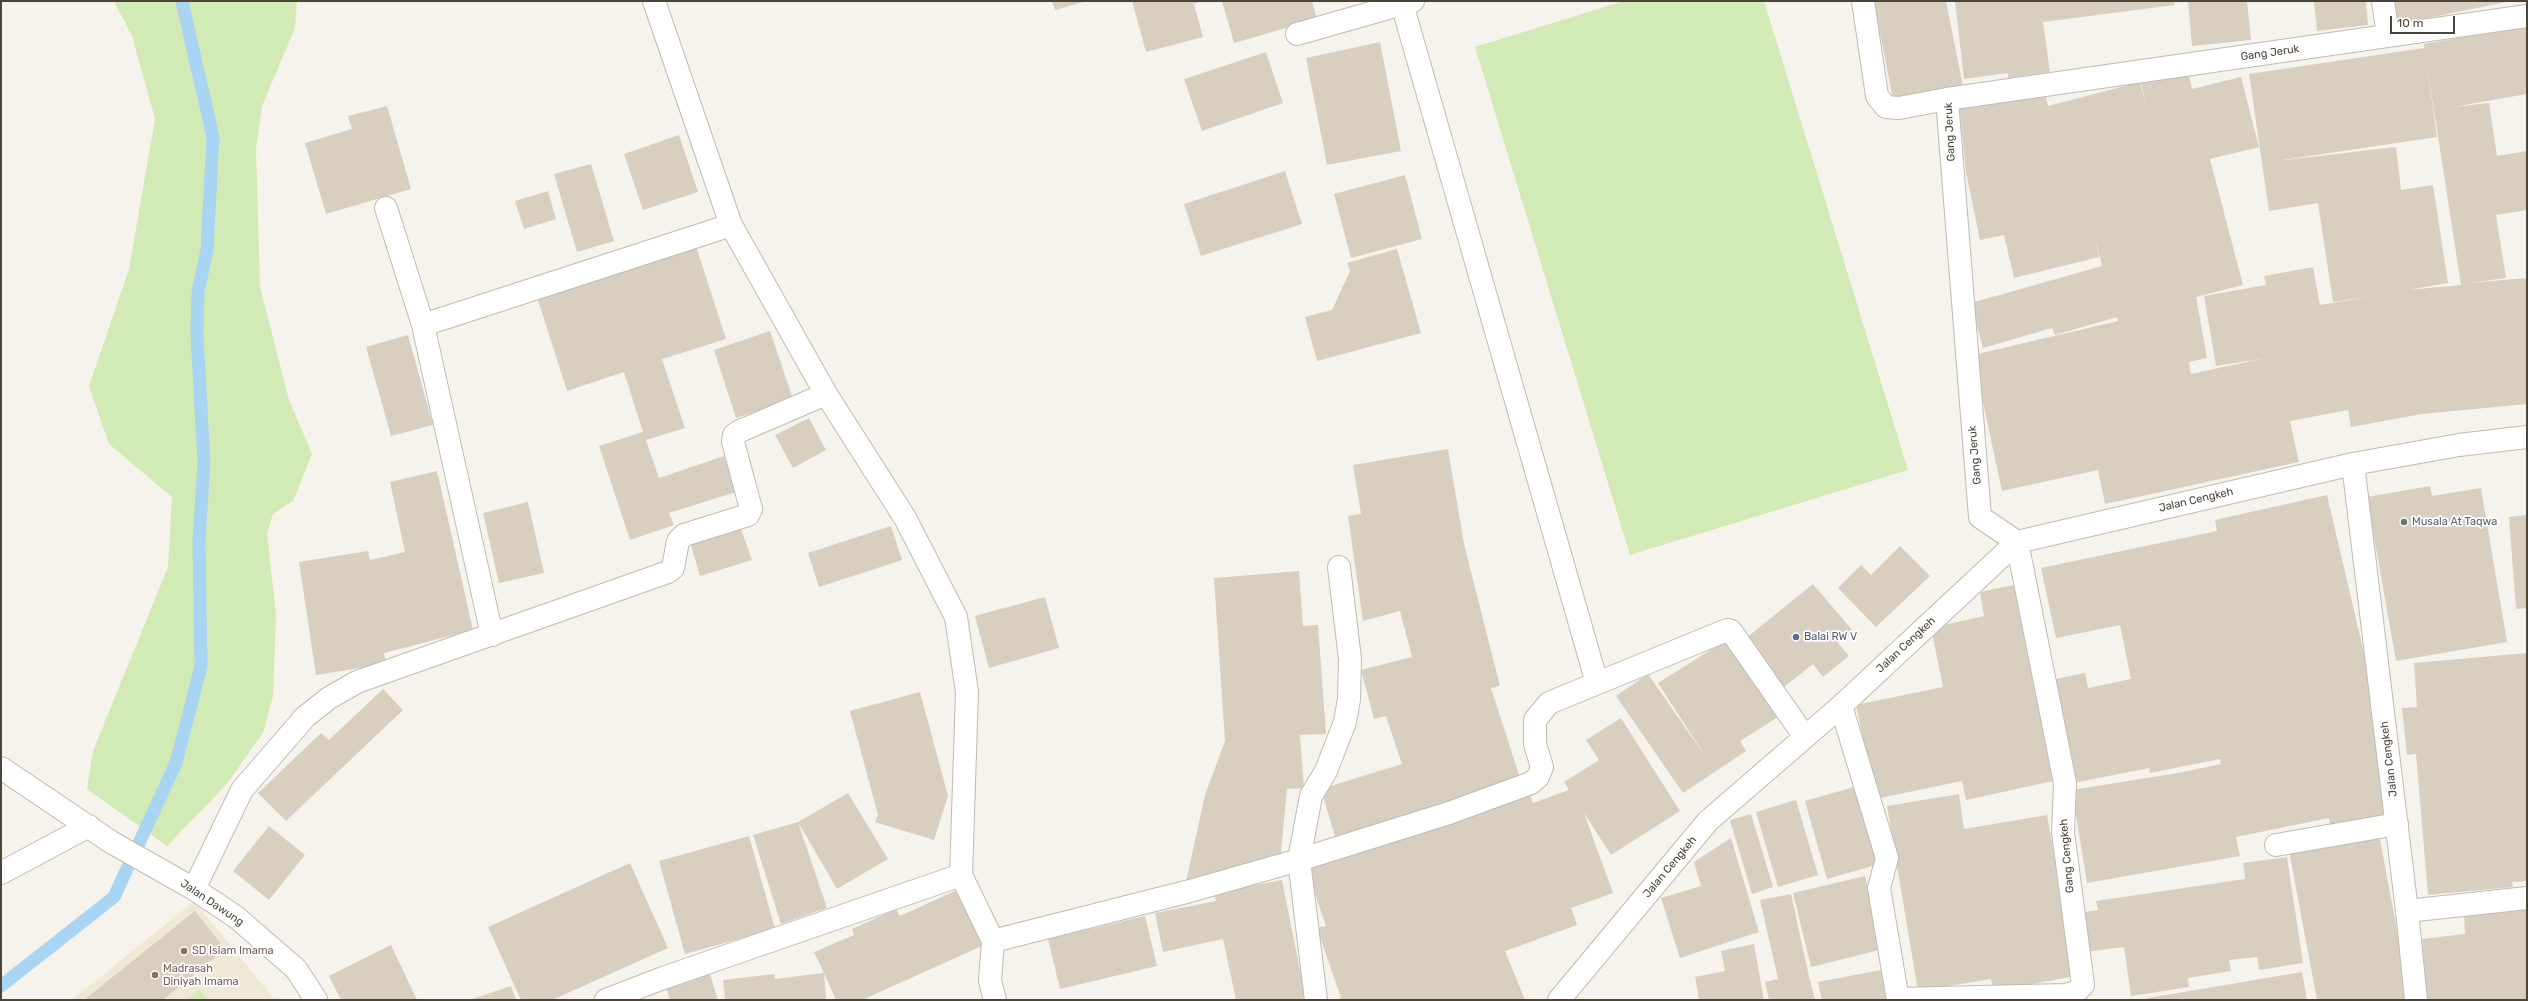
<!DOCTYPE html>
<html>
<head>
<meta charset="utf-8">
<style>
	body { margin:0 }
	#map { position:relative; width:2528px; height:1001px; overflow:hidden; background:#f6f3ec; font-family:Rubik,sans-serif }
	canvas { display:block }
	.frame { position:absolute; inset:0; border:2px solid #4b4439; pointer-events:none }
	.scale { position:absolute; left:2390px; top:16px; width:65px; height:18px; box-sizing:border-box; border:2px solid #4b4439; border-top:0; padding-left:5px; font-size:12px; line-height:14px; white-space:nowrap; color:#4b4439; -webkit-text-stroke:3px #fff; paint-order:stroke }
</style>
</head>
<body>
<div id="map">
<canvas width="2528" height="1001"></canvas>
<div class="frame"></div>
<div class="scale">10 m</div>
</div>
<script>
const ctx = document.querySelector('canvas').getContext('2d');
ctx.lineJoin = 'round';
function paint(path, color) { ctx.fillStyle = color; ctx.fill(path, 'evenodd'); }
const toPath = rows => new Path2D(rows.map(r => 'M' + r).join(''));
function strokePath(path, color, width, dash) { ctx.strokeStyle = color; ctx.lineWidth = width; ctx.lineCap = dash ? 'butt' : 'round'; ctx.setLineDash(dash || []); ctx.stroke(path); }
function label(font, color, halo, rows, align = 'center') {
  ctx.font = font + ' Rubik,sans-serif'; ctx.lineWidth = 3.5; ctx.setLineDash([]); ctx.textBaseline = 'middle'; ctx.strokeStyle = halo; ctx.fillStyle = color; for (const [text, x, y, turn = 0] of rows) {
    ctx.save(); ctx.translate(x, y); ctx.rotate((+turn || 0) * Math.PI / 180); ctx.textAlign = isNaN(turn) ? turn : align; if (halo) ctx.strokeText(text, 0, 0); ctx.fillText(text, 0, 0); ctx.restore();
  }
}
paint(toPath([
	[194,901,275,1000,72,1000]
]), '#efe8d6');
paint(toPath([
	[114,1,297,1,295,28,262,106,256,149,260,287,289,400,312,454,293,501,273,514,267,533,276,614,273,696,263,733,226,785,167,846,87,789,93,751,168,567,172,497,109,444,89,386,129,269,155,119,132,36],
	[1624,1,1764,1,1908,470,1630,555,1475,47],
	[199,990,208,1000,187,1000]
]), '#d2eab5');
strokePath(toPath([
	[1,986,114,897,176,763,201,666,199,542,204,463,197,335,198,292,207,250,213,137,182,1]
]), '#a9d4f2', 13);
paint(toPath([
	[1052,1,1087,1,1055,10],
	[1132,1,1202,1,1194,4,1203,37,1146,52],
	[1222,1,1312,1,1317,19,1234,43],
	[1874,1,1946,1,1963,86,1893,100],
	[1955,1,2174,1,2175,5,2043,22,2050,72,2008,78,2008,73,1964,79],
	[2188,1,2247,1,2251,40,2192,46],
	[2314,1,2366,1,2368,25,2317,31],
	[2394,1,2506,1,2506,2,2399,24],
	[2527,26,2527,94,2453,107,2489,103,2497,156,2527,151,2527,210,2496,215,2506,278,2468,283,2527,278,2527,404,2422,414,2351,427,2348,410,2290,421,2299,462,2105,504,2098,470,2002,491,1973,355,2118,321,2117,317,2055,335,2052,328,1983,348,1971,303,2102,266,2094,234,2099,257,2014,278,2004,235,1980,240,1966,172,1959,102,2045,91,2048,106,2140,82,2146,105,2141,82,2188,70,2192,89,2241,77,2259,147,2210,159,2243,285,2196,297,2207,358,2189,362,2191,374,2261,359,2216,366,2204,296,2266,285,2264,276,2313,267,2320,305,2372,296,2333,302,2318,203,2269,211,2249,74,2424,48,2424,44],
	[2427,65,2461,285,2407,290,2448,283,2433,185,2401,190,2396,147,2276,161,2437,137],
	[1380,42,1401,151,1327,165,1306,58],
	[1266,52,1283,103,1202,131,1184,79],
	[387,106,411,189,326,214,305,143,352,129,348,116],
	[679,135,698,192,643,210,624,154],
	[591,164,614,241,577,252,554,174],
	[1285,171,1302,224,1201,256,1184,204],
	[1405,175,1422,239,1351,258,1334,194],
	[548,191,556,219,524,229,515,201],
	[696,246,726,339,662,359,685,428,646,440,659,478,724,456,736,492,669,513,674,525,630,540,599,446,643,432,624,372,567,391,537,297],
	[1397,249,1421,333,1317,361,1305,317,1332,310,1350,271,1347,263],
	[770,331,793,399,736,418,714,350],
	[408,335,433,425,391,436,366,347],
	[809,418,826,450,793,468,775,435],
	[1448,449,1464,544,1500,686,1491,688,1522,784,1337,843,1321,789,1402,764,1386,716,1374,719,1361,670,1412,657,1400,611,1363,621,1348,516,1361,514,1353,465],
	[437,471,473,630,384,653,386,664,316,675,299,562,368,551,370,560,405,552,390,482],
	[2430,486,2432,496,2481,488,2507,642,2396,661,2367,497],
	[2327,495,2367,666,2393,817,2331,829,2329,818,2236,837,2240,856,2087,883,2072,790,2178,773,2221,764,2220,759,2150,773,2149,768,2068,784,2046,681,2085,673,2088,688,2131,679,2120,625,2056,638,2041,568,2217,531,2215,520],
	[528,502,544,573,499,583,483,513],
	[2527,515,2527,608,2516,609,2509,517],
	[891,526,902,560,819,587,808,553],
	[741,529,752,560,700,576,691,545],
	[1900,546,1930,576,1876,627,1838,588,1861,565,1871,575],
	[1299,571,1303,626,1318,625,1326,734,1300,735,1304,788,1287,789,1281,853,1186,882,1205,795,1225,741,1214,578],
	[1813,584,1853,631,1838,643,1849,656,1823,677,1813,664,1779,691,1740,643],
	[2019,584,2058,780,1966,800,1962,781,1875,799,1856,705,1943,687,1931,628,1984,616,1980,592],
	[1045,597,1059,648,989,668,975,616],
	[1728,639,1778,717,1740,741,1746,751,1683,793,1616,696,1648,674,1707,759,1658,683],
	[2527,653,2527,881,2512,882,2513,887,2428,895,2416,754,2407,755,2402,708,2417,707,2414,663],
	[383,689,403,710,286,821,258,793,321,733,329,740],
	[920,692,948,796,934,840,875,822,878,815,850,711],
	[1621,718,1680,811,1611,855,1584,813,1613,893,1571,908,1577,925,1505,951,1525,1000,1336,1000,1341,998,1317,928,1326,926,1306,868,1369,847,1413,836,1451,820,1530,795,1533,803,1569,790,1564,782,1599,760,1586,740],
	[1861,785,1883,863,1827,879,1805,801],
	[848,793,888,859,837,889,798,822,827,908,781,924,753,835,798,822],
	[1959,794,1964,829,2047,815,2076,976,1993,991,1991,979,1918,991,1887,806],
	[1796,800,1818,875,1778,887,1756,812],
	[1751,814,1773,887,1752,894,1730,820],
	[269,826,305,855,269,900,233,871],
	[2379,834,2410,1000,2317,1000,2289,851],
	[749,836,775,929,685,954,659,861],
	[1731,838,1759,932,1680,958,1661,898,1701,886,1694,862],
	[2287,857,2303,963,2259,970,2257,957,2229,960,2231,971,2188,978,2189,987,2131,996,2124,947,2085,952,2079,913,2098,910,2096,901,2245,879,2243,863],
	[630,863,668,948,552,1000,521,1000,488,927],
	[1865,876,1883,949,1811,967,1793,893],
	[1282,880,1306,1000,1236,1000,1223,939,1163,952,1155,913,1216,901,1214,893],
	[957,890,982,946,862,1000,836,1000,824,973,826,1000,725,1000,723,980,774,974,775,979,824,973,814,952,854,935,852,929,896,909,900,916],
	[1791,894,1808,972,1815,1000,1769,1000,1765,982,1778,979,1760,900],
	[2527,909,2527,1000,2427,1000,2422,939,2465,934,2464,915],
	[195,911,225,949,163,1000,84,1000],
	[1145,916,1157,966,1060,989,1048,939],
	[1754,944,1764,1000,1699,1000,1695,977,1725,971,1721,951],
	[391,945,417,1000,341,1000,329,976],
	[1881,970,1887,1000,1822,1000,1818,982],
	[2302,972,2307,1000,2142,1000,2148,998],
	[710,974,718,1000,670,1000,666,987],
	[511,986,516,1000,469,1000]
]), '#d8cfc1');
const street = toPath([
	[654,1,731,225,826,394,905,518,956,617,967,692,961,875,993,941,990,981,995,1000],
	[1863,1,1877,96,1886,107,1899,108,1947,99,2527,16],
	[2383,1,2388,36],
	[1402,4,1597,683],
	[1297,34,1413,1],
	[386,208,423,325,492,635],
	[423,325,731,225],
	[2353,464,2407,911,2527,898],
	[1841,706,1887,858,1879,888,1898,1000],
	[1,768,111,842,194,889,236,917,296,969,316,1000],
	[2276,845,2397,824],
	[1,873,89,826],
	[194,889,242,790,305,717,329,698,357,682,668,572,673,568,678,541,684,535,748,515,751,509,733,442,734,435,740,431,826,394],
	[2407,911,2416,1000],
	[993,941,1190,891,1299,860,1449,813,1531,783,1538,777,1542,767,1535,744,1535,720,1549,703,1727,630,1731,631,1805,737],
	[1898,999,2065,995,2076,992,2083,985,2063,832,2065,783,2017,542,1980,517,1947,99],
	[606,1000,663,978,961,875],
	[1316,1000,1299,860,1311,796,1326,771,1345,722,1349,699,1350,659,1339,567],
	[1559,1000,1708,821,1841,706,2017,542,2353,464,2459,445,2527,437]
]);
strokePath(street, '#c2bbae', 24);
strokePath(street, '#fff', 22);
for (const [x, y, r, color] of [
	[2404,522,4,"#6b7280"],
	[1796,637,4,"#5c6f8a"],
	[184,951,4,"#8d6e63"],
	[155,975,4,"#8d6e63"]
]) { const dot = new Path2D(); dot.arc(x, y, r, 0, 2 * Math.PI); ctx.fillStyle = color; ctx.fill(dot); strokePath(dot, '#fff', 1.5); }
label('11px', '#4b4439', '#fff', [
	["Gang Jeruk",2270,53,-8],
	["Gang Jeruk",1950,132,-93],
	["Gang Jeruk",1975,455,-95],
	["Jalan Cengkeh",2196,500,-13],
	["Jalan Cengkeh",1906,645,-43],
	["Jalan Cengkeh",2389,759,-97],
	["Gang Cengkeh",2067,856,-95],
	["Jalan Cengkeh",1670,867,-50],
	["Jalan Dawung",212,903,34]
]);
label('11px', '#5b616d', '#fff', [
	["Musala At Taqwa",2412,522]
], 'left');
label('11px', '#4e5e75', '#fff', [
	["Balai RW V",1804,637]
], 'left');
label('11px', '#785e54', '#fff', [
	["SD Islam Imama",192,951],
	["Madrasah",163,969],
	["Diniyah Imama",163,982]
], 'left');
</script>
</body>
</html>
